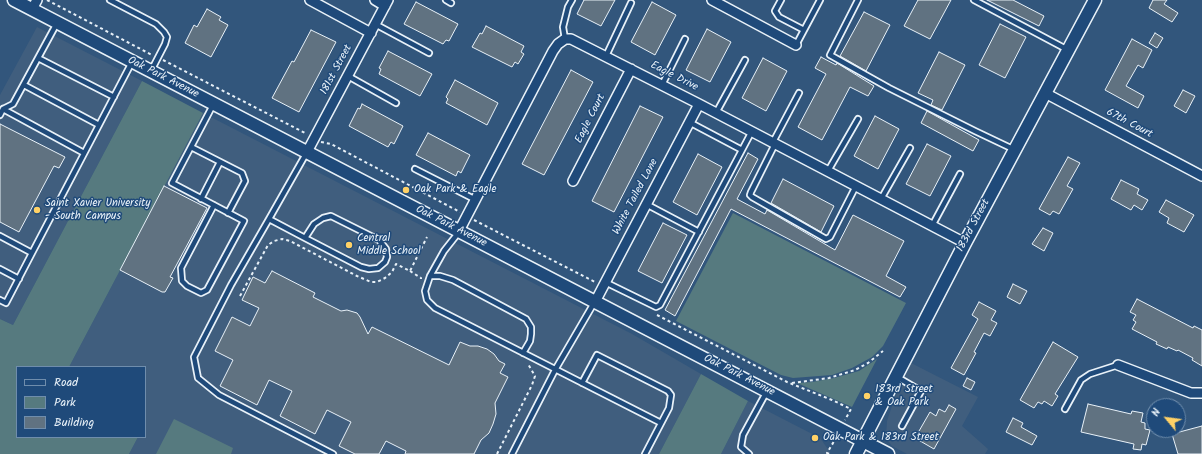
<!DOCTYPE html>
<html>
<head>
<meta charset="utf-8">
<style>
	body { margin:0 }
	#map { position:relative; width:1202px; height:454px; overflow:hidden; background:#32567c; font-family:Kalam,sans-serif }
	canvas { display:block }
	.legend { position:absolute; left:16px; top:366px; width:130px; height:72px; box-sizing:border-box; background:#1f4a7a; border:1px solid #6f8dac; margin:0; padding:5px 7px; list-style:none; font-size:12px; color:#e8f1f8 }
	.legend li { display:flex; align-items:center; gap:8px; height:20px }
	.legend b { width:20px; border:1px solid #6f8dac }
	.north { position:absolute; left:1146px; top:398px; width:40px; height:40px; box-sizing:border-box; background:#1f4a7a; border:1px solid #6f8dac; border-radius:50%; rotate:299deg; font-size:11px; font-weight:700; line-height:16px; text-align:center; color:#e8f1f8 }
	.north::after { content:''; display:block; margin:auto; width:14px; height:18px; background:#ffd166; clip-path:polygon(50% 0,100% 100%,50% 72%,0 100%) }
</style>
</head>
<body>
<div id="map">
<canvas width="1202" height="454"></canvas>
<ul class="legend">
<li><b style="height:5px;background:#1f4a7a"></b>Road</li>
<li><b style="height:11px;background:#567a7f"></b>Park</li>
<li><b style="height:11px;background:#607281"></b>Building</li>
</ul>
<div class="north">N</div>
</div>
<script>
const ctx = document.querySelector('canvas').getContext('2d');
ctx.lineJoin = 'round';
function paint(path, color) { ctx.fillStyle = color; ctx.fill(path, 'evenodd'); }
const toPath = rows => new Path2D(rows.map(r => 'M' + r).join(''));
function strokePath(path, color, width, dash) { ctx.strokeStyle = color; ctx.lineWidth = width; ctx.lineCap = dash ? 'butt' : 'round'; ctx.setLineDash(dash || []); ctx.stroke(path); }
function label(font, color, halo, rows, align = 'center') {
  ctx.font = font + ' Kalam,sans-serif'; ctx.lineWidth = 3; ctx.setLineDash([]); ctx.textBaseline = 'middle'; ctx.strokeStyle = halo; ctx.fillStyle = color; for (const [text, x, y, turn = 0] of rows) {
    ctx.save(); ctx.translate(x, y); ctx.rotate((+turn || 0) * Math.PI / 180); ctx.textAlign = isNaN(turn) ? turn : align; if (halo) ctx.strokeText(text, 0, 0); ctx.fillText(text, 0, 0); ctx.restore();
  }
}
paint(toPath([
	[37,27,142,81,13,325,0,319,0,95],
	[203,113,632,334,701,374,659,454,129,454,138,437,145,437,145,367,69,367],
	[911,363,978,397,962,426,988,449,985,454,907,454,892,446,886,438,887,421,894,400],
	[748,401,820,438,830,452,830,454,721,454]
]), '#405e7e');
paint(toPath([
	[142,81,203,113,69,367,17,367,17,437,138,437,129,454,0,454,0,319,13,325],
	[733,213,906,303,883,346,872,357,852,368,832,375,793,378,781,375,676,321],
	[877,359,852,407,797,383,812,382,834,378,859,371],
	[701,374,748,401,721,454,659,454],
	[174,419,233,448,231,454,156,454]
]), '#567a7f');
const building = toPath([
	[584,0,615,0,601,26,577,14,584,0],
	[918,0,951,0,930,39,904,26,918,0],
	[987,0,1013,0,1044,16,1039,26,987,0],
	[1153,0,1167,0,1164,4,1178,13,1172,22,1149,8,1153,0],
	[416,2,458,24,449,41,446,40,443,44,404,24,416,2],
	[652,2,676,15,655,55,631,42,652,2],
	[207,9,221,17,219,20,228,25,211,57,185,43,194,25,197,27,207,9],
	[864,12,890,25,866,71,840,56,864,12],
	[1000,24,1026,37,1005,78,979,65,1000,24],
	[486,26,524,46,521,52,524,54,518,64,515,62,512,67,472,47,480,33,482,34,486,26],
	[707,29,731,42,710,82,686,70,707,29],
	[311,30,336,42,299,112,272,98,292,61,294,62,311,30],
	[1155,33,1163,38,1157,48,1149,43,1155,33],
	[1132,39,1152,50,1143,68,1138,65,1126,86,1144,96,1138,108,1105,90,1132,39],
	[388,51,432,74,420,96,379,74,381,69,379,68,388,51],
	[939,52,965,65,942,110,931,105,933,100,918,93,939,52],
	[821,57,836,65,837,63,874,86,868,96,850,87,822,140,798,127,826,74,815,68,821,57],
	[763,58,787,71,766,111,742,98,763,58],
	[571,70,593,82,544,175,522,164,571,70],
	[455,80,498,103,487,125,446,103,448,99,446,97,455,80],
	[1183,90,1195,96,1186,113,1174,106,1183,90],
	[362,104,403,126,394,144,391,142,388,147,349,126,358,108,360,109,362,104],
	[640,106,663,117,614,212,592,201,640,106],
	[927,111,979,140,973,151,921,123,927,111],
	[875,116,899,129,878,169,854,156,875,116],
	[0,124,65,157,59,168,54,166,19,232,0,222,0,124],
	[428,133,470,155,461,173,458,171,456,176,416,155,428,133],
	[927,144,951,156,930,196,906,184,927,144],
	[748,153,758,159,737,199,765,214,767,210,835,250,853,215,904,241,886,276,906,287,900,297,731,209,675,316,665,310,748,153],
	[698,154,722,167,697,215,673,202,698,154],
	[1068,157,1080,163,1067,186,1073,189,1059,214,1053,211,1050,215,1039,209,1068,157],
	[783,179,834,206,821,232,771,203,783,179],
	[1121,180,1139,189,1137,194,1148,200,1142,210,1134,205,1131,210,1111,199,1121,180],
	[164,186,207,208,170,277,173,278,165,292,162,292,120,270,164,186],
	[1166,200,1194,215,1184,232,1167,223,1169,218,1159,212,1166,200],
	[663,223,687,235,662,283,638,271,663,223],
	[1043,228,1053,233,1044,251,1032,244,1043,228],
	[272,271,315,293,313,297,341,311,347,310,357,313,360,317,368,334,372,327,449,365,460,342,470,346,478,346,487,349,494,354,499,361,505,364,500,373,508,377,495,403,496,414,493,424,489,433,481,440,474,454,405,454,406,451,386,441,379,454,355,454,339,446,351,422,327,410,315,434,280,416,292,391,269,380,257,405,220,386,233,360,215,351,232,317,250,326,259,308,242,300,253,277,265,283,272,271],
	[1013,284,1027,291,1020,304,1007,297,1013,284],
	[1137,299,1193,328,1194,326,1202,330,1202,366,1192,360,1193,358,1178,350,1177,351,1168,347,1167,349,1156,344,1157,342,1132,329,1136,322,1133,320,1136,315,1130,312,1137,299],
	[979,302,996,311,991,320,997,323,990,336,984,333,974,352,976,353,964,375,951,368,978,319,972,315,979,302],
	[1053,342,1078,357,1055,394,1058,396,1052,406,1044,401,1042,404,1038,402,1034,408,1020,400,1053,342],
	[967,378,975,382,971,390,963,386,967,378],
	[1088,404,1131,414,1132,411,1143,413,1141,422,1145,423,1145,429,1150,430,1146,445,1142,444,1141,450,1133,449,1134,444,1081,432,1088,404],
	[949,405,956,409,934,449,915,438,930,412,936,416,939,409,945,412,949,405],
	[1013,418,1023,423,1021,427,1037,436,1032,445,1006,432,1013,418],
	[1202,426,1202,454,1178,454,1172,434,1202,426]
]);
paint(building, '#607281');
strokePath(building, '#e8f1f8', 1);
const lane = toPath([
	[110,0,156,24,164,32,167,37,165,44,151,71],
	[446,0,451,3],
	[781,0,775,11,779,17,804,30],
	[858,0,830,55,889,88,975,131,1015,150],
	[974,0,1068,50],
	[375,24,429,53],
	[565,39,563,27,568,7,572,0],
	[796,45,820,0],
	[606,56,631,3],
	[38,58,114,97],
	[348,76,396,103],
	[24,85,99,125],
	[662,85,685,39],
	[213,105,172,183,244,221,207,290,201,293,187,286,182,281,181,268,214,205],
	[3,109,84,153],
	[716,113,745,60],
	[0,115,3,109,13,104,57,23],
	[689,122,742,150],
	[773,142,799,93],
	[775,144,751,192,750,195,752,197,826,239,830,237,856,186],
	[191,147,242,173,245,181,228,213],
	[307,152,269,219,231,285,194,357,198,378,219,395,333,454],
	[415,169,476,200],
	[828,171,858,119],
	[201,199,220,162],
	[881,199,910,148],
	[646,204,699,232],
	[269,219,305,238,361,267,369,269,378,268,385,262,387,257,386,249,379,240,331,216,323,218,314,224,305,238],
	[932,226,960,174],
	[459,232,444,251,430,276,425,291,427,300,435,308,661,423],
	[0,236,32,253,132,62],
	[0,269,19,279],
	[430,276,440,276,453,280,526,319,531,327,531,334,530,341,523,353],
	[605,282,656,307,660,305,752,131],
	[0,300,6,303,32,253],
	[897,377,921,391,902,426],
	[582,383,597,355,668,391,671,395,669,408,645,454],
	[1065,409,1081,380,1090,374,1118,365],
	[512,454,555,370,594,303],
	[749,454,741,447,743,435,767,391]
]);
const street = toPath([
	[310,0,371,33],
	[375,0,385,6],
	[712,0,796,45],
	[32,9,37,0],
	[1045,93,1202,176],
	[307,152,388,0],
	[573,181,631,69],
	[459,231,553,51,558,44,565,39,571,39,699,104,965,243],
	[595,302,699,104],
	[1118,365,1191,393,1202,393]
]);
const secondary = toPath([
	[14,0,888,454],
	[856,454,965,243,1095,0]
]);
strokePath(lane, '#e8f1f8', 8);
strokePath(street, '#e8f1f8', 12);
strokePath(secondary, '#e8f1f8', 15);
strokePath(toPath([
	[47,0,152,55],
	[163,60,307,134],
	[321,142,331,144,460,212],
	[474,220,595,282],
	[410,271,421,278,421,279],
	[240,296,268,245,274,241,282,239,290,241,357,276,371,282,377,282,385,278,392,272,396,264,410,271,427,237],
	[657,315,787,382,832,400,851,409,845,420],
	[792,383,829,378,855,370,868,363,883,351],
	[497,454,532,385,535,376,528,364],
	[829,454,827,453,836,438]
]), '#e8f1f8', 2, [3, 3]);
strokePath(lane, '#1f4a7a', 4.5);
strokePath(street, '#1f4a7a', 9);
strokePath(secondary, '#1f4a7a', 12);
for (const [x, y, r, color] of [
	[406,190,4,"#ffd166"],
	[37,210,4,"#ffd166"],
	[349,245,4,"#ffd166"],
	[867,396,4,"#ffd166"],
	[815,438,4,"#ffd166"]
]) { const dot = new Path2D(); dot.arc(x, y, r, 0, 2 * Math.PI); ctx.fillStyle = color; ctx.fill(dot); strokePath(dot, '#1f4a7a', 1.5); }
label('11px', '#e8f1f8', '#1f4a7a', [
	["181st Street",337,70,-62],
	["Eagle Drive",674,77,27],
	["Oak Park Avenue",163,78,27],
	["Eagle Court",591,119,-63],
	["67th Court",1129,124,28],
	["White Tailed Lane",636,197,-62],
	["183rd Street",974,226,-62],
	["Oak Park Avenue",451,227,27],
	["Oak Park Avenue",739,376,27]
]);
label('11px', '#e8f1f8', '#1f4a7a', [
	["Oak Park & Eagle",414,190],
	["Saint Xavier University",45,204],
	["- South Campus",45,217],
	["Central",357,239],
	["Middle School",357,252],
	["183rd Street",875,390],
	["& Oak Park",875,403],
	["Oak Park & 183rd Street",823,438]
], 'left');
</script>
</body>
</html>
